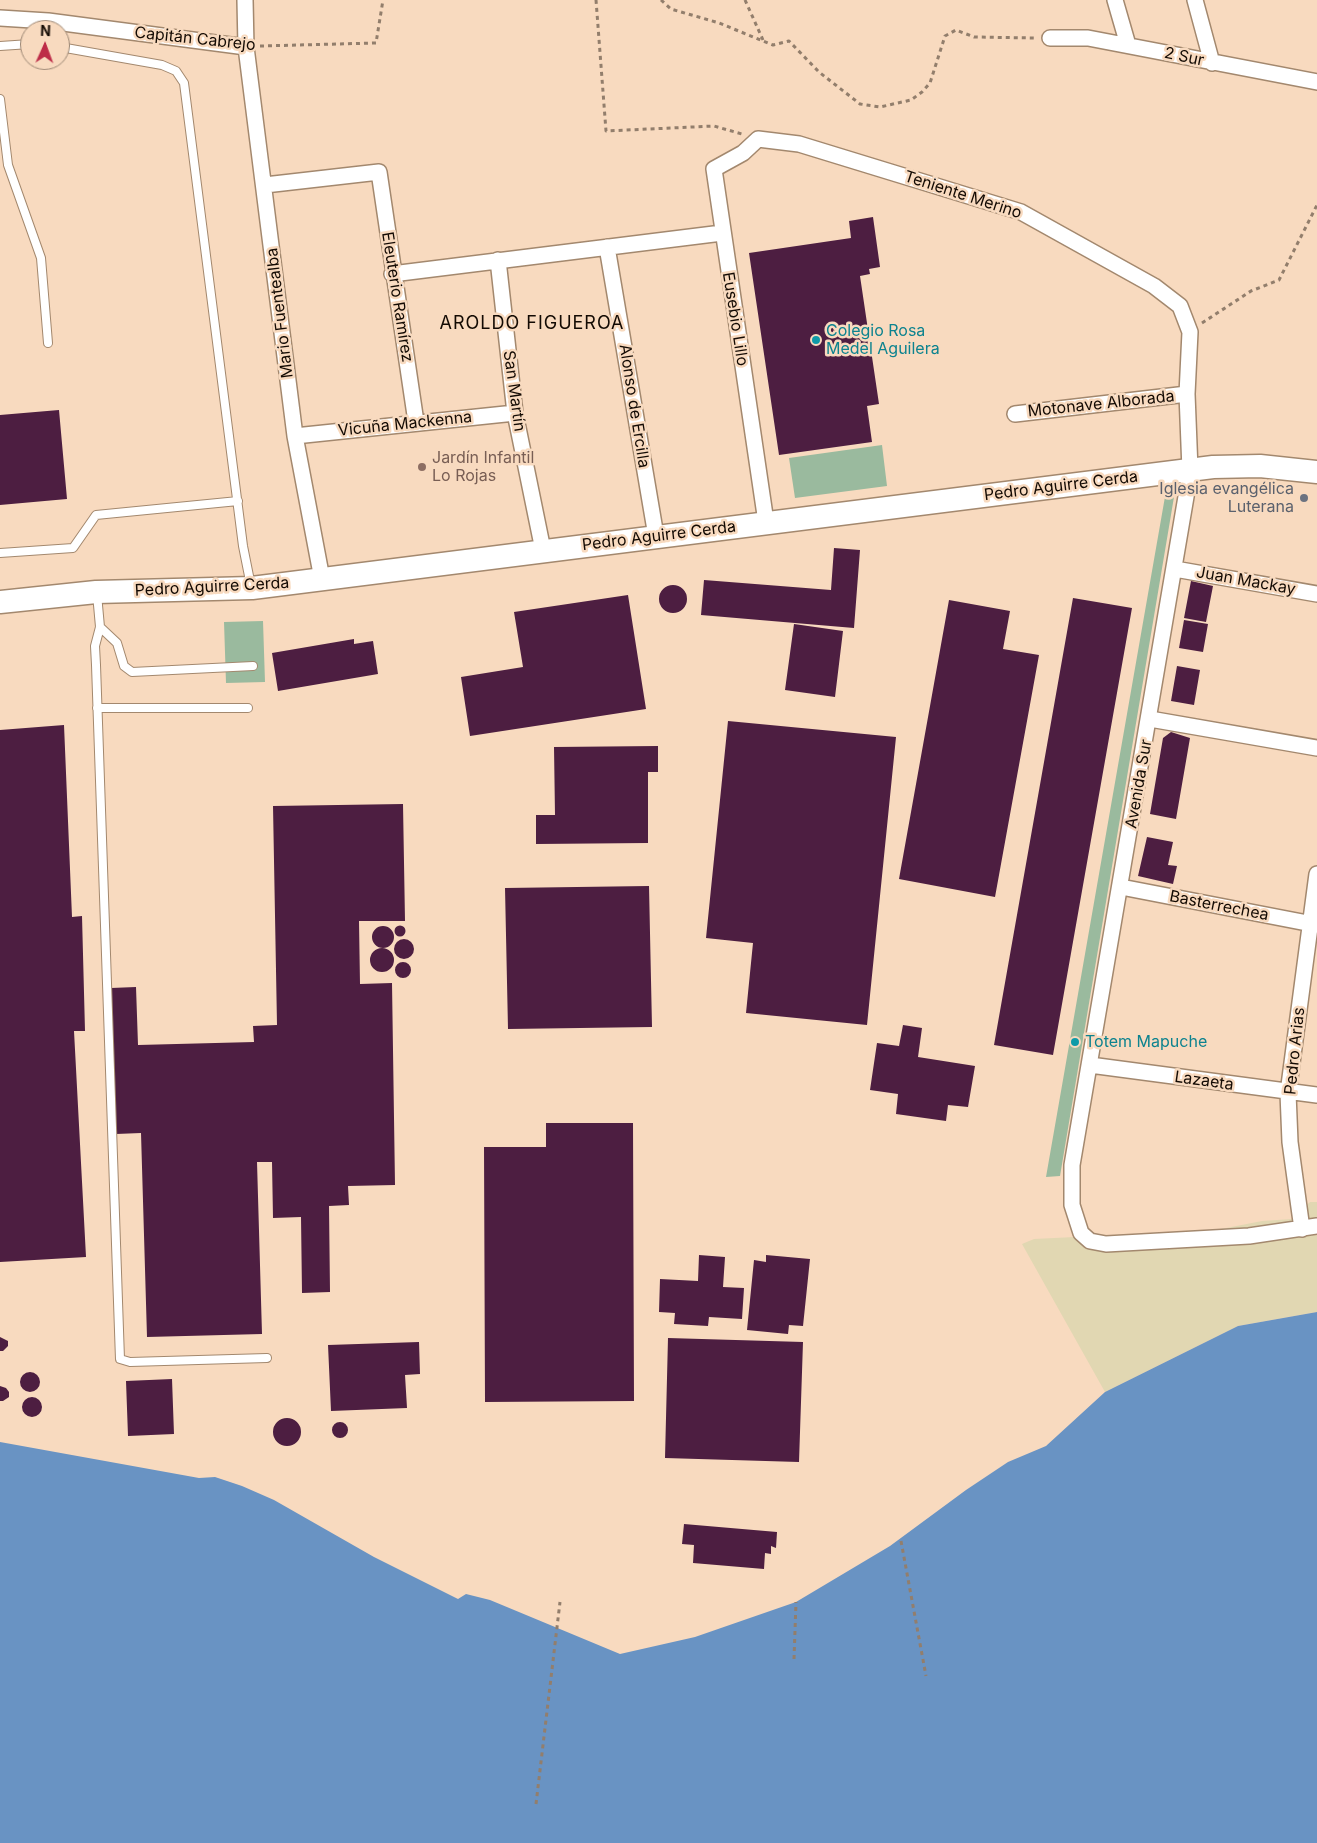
<!DOCTYPE html>
<html>
<head>
<meta charset="utf-8">
<style>
	body { margin:0 }
	#map { position:relative; width:1317px; height:1843px; overflow:hidden; background:#f8dabf; font-family:Inter,sans-serif }
	canvas { display:block }
	.north { position:absolute; left:20px; top:20px; width:50px; height:50px; box-sizing:border-box; background:#f8dabf; border:1px solid #9c8774; border-radius:50%; rotate:2deg; font-size:14px; font-weight:700; line-height:20px; text-align:center; color:#130a03 }
	.north::after { content:''; display:block; margin:auto; width:18px; height:22px; background:#bd2c48; clip-path:polygon(50% 0,100% 100%,50% 72%,0 100%) }
</style>
</head>
<body>
<div id="map">
<canvas width="1317" height="1843"></canvas>
<div class="north">N</div>
</div>
<script>
const ctx = document.querySelector('canvas').getContext('2d');
ctx.lineJoin = 'round';
function paint(path, color) { ctx.fillStyle = color; ctx.fill(path, 'evenodd'); }
const toPath = rows => new Path2D(rows.map(r => 'M' + r).join(''));
function strokePath(path, color, width, dash) { ctx.strokeStyle = color; ctx.lineWidth = width; ctx.lineCap = dash ? 'butt' : 'round'; ctx.setLineDash(dash || []); ctx.stroke(path); }
function label(font, color, halo, rows, align = 'center') {
  ctx.font = font + ' Inter,sans-serif'; ctx.lineWidth = 5; ctx.setLineDash([]); ctx.textBaseline = 'middle'; ctx.strokeStyle = halo; ctx.fillStyle = color; for (const [text, x, y, turn = 0] of rows) {
    ctx.save(); ctx.translate(x, y); ctx.rotate((+turn || 0) * Math.PI / 180); ctx.textAlign = isNaN(turn) ? turn : align; if (halo) ctx.strokeText(text, 0, 0); ctx.fillText(text, 0, 0); ctx.restore();
  }
}
paint(toPath([
	[882,445,887,486,795,498,789,458],
	[1166,491,1175,491,1060,1176,1046,1177],
	[263,621,265,682,226,683,224,622]
]), '#9aba9e');
paint(toPath([
	[1310,1202,1317,1202,1317,1312,1238,1326,1105,1392,1022,1244,1034,1239,1216,1230,1262,1221,1292,1219]
]), '#e1d7b2');
paint(toPath([
	[1317,1312,1317,1843,0,1843,0,1442,199,1478,215,1477,242,1486,274,1500,374,1557,458,1599,466,1594,490,1600,620,1654,695,1637,796,1602,890,1546,966,1490,1008,1462,1046,1446,1105,1392,1238,1326]
]), '#6993c3');
paint(toPath([
	[873,217,880,267,869,269,870,274,860,276,879,404,867,406,872,442,779,455,749,253,851,238,849,221],
	[59,410,67,499,0,505,0,415],
	[834,548,860,550,854,628,701,615,704,580,831,590],
	[1191,581,1213,586,1206,622,1184,618],
	'659 599a14 14 0 1 1 28 0a14 14 0 1 1-28 0Z',
	[628,595,646,709,470,736,461,677,523,667,514,612],
	[1073,598,1132,608,1053,1055,994,1045],
	[949,600,1010,611,1003,649,1039,655,995,897,899,879],
	[1184,620,1208,624,1203,652,1179,648],
	[794,624,843,631,835,697,785,690],
	[354,639,354,644,373,641,378,674,278,691,272,653],
	[1177,666,1200,670,1194,705,1171,701],
	[728,721,896,737,867,1025,746,1013,753,943,706,938],
	[64,725,72,917,82,916,85,1031,74,1031,86,1257,0,1262,0,730],
	[1171,732,1190,738,1176,819,1150,814,1163,738],
	[658,746,658,772,648,772,648,843,536,844,536,815,555,815,554,747],
	[403,804,405,921,359,921,360,984,392,983,395,1185,348,1186,349,1205,329,1206,330,1292,302,1293,301,1217,273,1218,272,1162,257,1162,262,1334,147,1337,141,1133,116,1134,111,988,136,987,138,1045,254,1042,253,1026,277,1025,273,806],
	[1147,837,1173,842,1168,865,1177,866,1173,884,1138,876],
	[649,886,652,1027,508,1029,505,888],
	'394.5 931a5.5 5.5 0 1 1 11 0a5.5 5.5 0 1 1-11 0Z',
	'372 937a11 11 0 1 1 22 0a11 11 0 1 1-22 0Z',
	'394 949a10 10 0 1 1 20 0a10 10 0 1 1-20 0Z',
	'370 960a12 12 0 1 1 24 0a12 12 0 1 1-24 0Z',
	'395 970a8 8 0 1 1 16 0a8 8 0 1 1-16 0Z',
	[903,1025,922,1028,918,1057,975,1066,968,1107,948,1105,946,1121,896,1114,898,1094,870,1090,877,1043,899,1046],
	[546,1123,633,1123,634,1401,485,1402,484,1147,546,1147],
	[699,1255,725,1257,723,1287,744,1288,742,1319,709,1317,708,1326,674,1324,675,1313,659,1312,660,1279,698,1281],
	[766,1255,810,1259,803,1326,789,1325,788,1334,747,1330,754,1260,766,1262],
	[0,1337,8,1341,8,1346,3,1351,0,1351],
	[668,1338,803,1342,799,1462,665,1458],
	[419,1342,420,1374,405,1375,407,1408,331,1411,328,1345],
	'20 1382a10 10 0 1 1 20 0a10 10 0 1 1-20 0Z',
	[172,1379,174,1434,128,1436,126,1381],
	[0,1386,6,1388,9,1392,9,1397,3,1401,0,1401],
	'22 1407a10 10 0 1 1 20 0a10 10 0 1 1-20 0Z',
	'273 1432a14 14 0 1 1 28 0a14 14 0 1 1-28 0Z',
	'332 1430a8 8 0 1 1 16 0a8 8 0 1 1-16 0Z',
	[684,1524,777,1532,776,1548,771,1546,771,1554,765,1553,764,1569,693,1563,694,1545,682,1544]
]), '#4d1e41');
const lane = toPath([
	[0,46,30,44],
	[60,47,162,65,176,71,184,83,243,546,251,586],
	[0,99,8,165,41,258,48,343],
	[0,553,73,548,96,515,238,501],
	[97,594,100,627,95,646,96,665,120,1359,130,1362,267,1358],
	[100,627,117,643,124,666,132,672,253,666],
	[97,708,248,708]
]);
const street = toPath([
	[245,0,246,47,295,436,322,579],
	[1115,0,1128,45],
	[1195,0,1212,63],
	[0,18,48,21,246,47],
	[1050,38,1088,38,1317,82],
	[265,185,379,172,416,422],
	[607,247,656,536],
	[498,260,515,413,543,550],
	[392,274,722,233],
	[1015,414,1187,394],
	[295,436,515,413],
	[766,522,714,169,743,153,758,139,799,144,1021,212,1154,286,1180,306,1190,332,1187,394,1190,470,1188,485,1072,1165,1072,1205,1081,1233,1090,1241,1106,1244,1249,1236,1317,1226],
	[1175,569,1317,594],
	[1150,719,1317,748],
	[1121,887,1317,925],
	[1090,1065,1317,1095],
	[1302,1229,1290,1142,1288,1093,1317,874]
]);
const secondary = toPath([
	[0,602,96,592,252,588,1213,467,1260,466,1317,472]
]);
strokePath(lane, '#a3886e', 10);
strokePath(street, '#a3886e', 18);
strokePath(secondary, '#a3886e', 25);
strokePath(toPath([
	[596,0,606,131,714,126,742,134],
	[661,0,671,9,719,23,773,45,789,41,819,72,860,104,880,107,911,100,922,92,930,83,945,36,956,30,974,37,1037,38],
	[745,0,763,40],
	[260,46,376,43,383,0],
	[1202,323,1251,291,1279,280,1317,205],
	[901,1541,926,1676],
	[794,1659,796,1602],
	[536,1804,560,1602]
]), '#927e6c', 3, [4, 4]);
strokePath(lane, '#fff', 8);
strokePath(street, '#fff', 15);
strokePath(secondary, '#fff', 22);
for (const [x, y, r, color] of [
	[816,340,5,"#0f9aa8"],
	[422,467,5,"#8d6e63"],
	[1304,498,5,"#6b7280"],
	[1075,1042,5,"#0f9aa8"]
]) { const dot = new Path2D(); dot.arc(x, y, r, 0, 2 * Math.PI); ctx.fillStyle = color; ctx.fill(dot); strokePath(dot, '#f8dabf', 2); }
label('16px', '#130a03', '#f8dabf', [
	["Capitán Cabrejo",195,39,6],
	["2 Sur",1184,57,12],
	["Teniente Merino",963,195,18],
	["Eleuterio Ramírez",397,297,81],
	["Mario Fuentealba",280,313,-97],
	["Eusebio Lillo",735,319,81],
	["San Martín",514,391,82],
	["Motonave Alborada",1101,404,-6],
	["Alonso de Ercilla",634,406,81],
	["Vicuña Mackenna",405,424,-6],
	["Pedro Aguirre Cerda",1061,486,-7],
	["Pedro Aguirre Cerda",659,536,-7],
	["Juan Mackay",1246,581,10],
	["Pedro Aguirre Cerda",212,587,-3],
	["Avenida Sur",1139,784,-80],
	["Basterrechea",1219,906,11],
	["Pedro Arias",1295,1051,-84],
	["Lazaeta",1204,1081,8]
]);
label('16px', '#0d838f', '#f8dabf', [
	["Colegio Rosa",826,331],
	["Medel Aguilera",826,349],
	["Totem Mapuche",1085,1042]
], 'left');
label('16px', '#785e54', '#f8dabf', [
	["Jardín Infantil",432,458],
	["Lo Rojas",432,476]
], 'left');
label('16px', '#5b616d', '#f8dabf', [
	["Iglesia evangélica",1294,489],
	["Luterana",1294,507]
], 'right');
ctx.letterSpacing = '1px';
label('18px', '#130a03', '#f8dabf', [
	["AROLDO FIGUEROA",532,324]
]);
ctx.letterSpacing = '0px';
</script>
</body>
</html>
